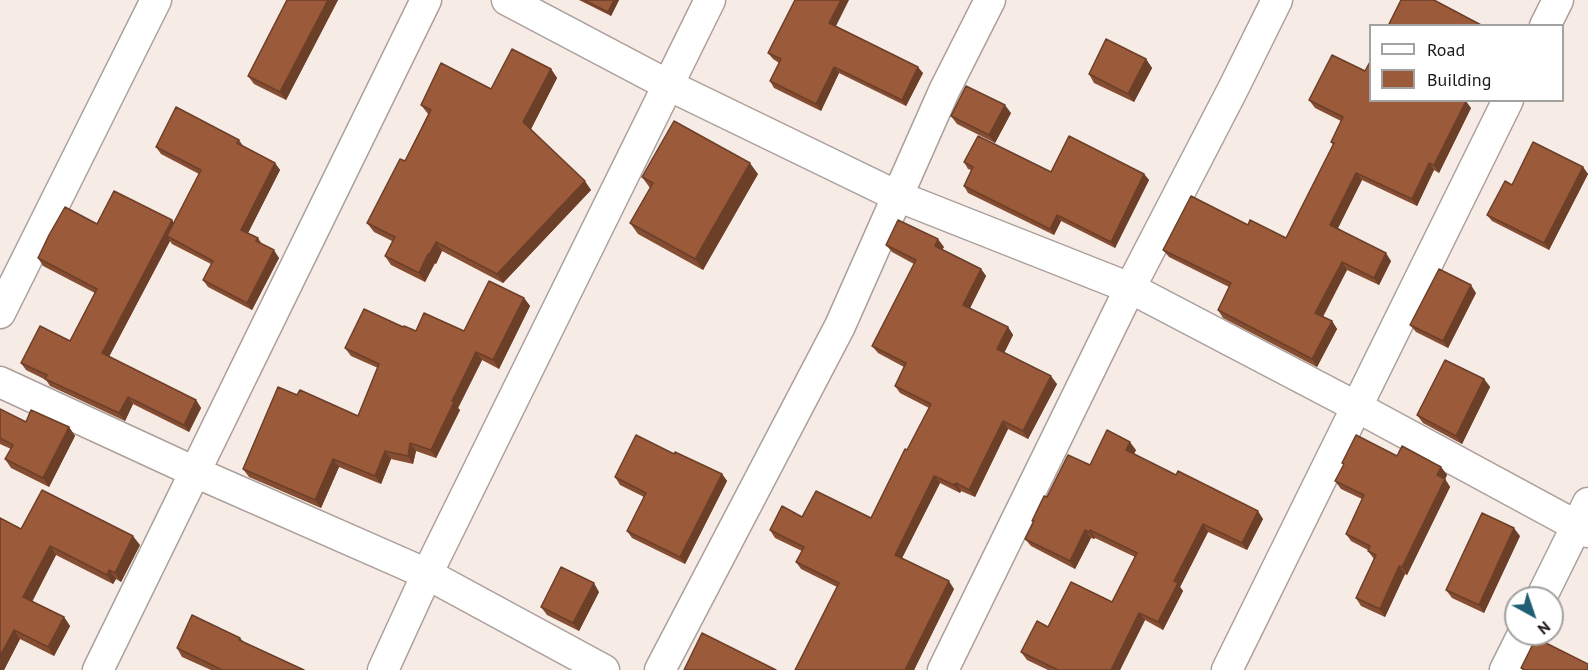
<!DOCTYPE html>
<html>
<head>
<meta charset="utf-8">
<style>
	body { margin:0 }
	#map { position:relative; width:1588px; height:670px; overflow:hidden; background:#f7ebe6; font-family:"PT Sans",sans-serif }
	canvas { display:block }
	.legend { position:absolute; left:1369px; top:24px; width:195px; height:78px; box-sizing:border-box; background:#fff; border:2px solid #a4a2a1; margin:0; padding:8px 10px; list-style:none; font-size:18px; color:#1b1715 }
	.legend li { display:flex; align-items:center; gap:12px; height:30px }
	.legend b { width:30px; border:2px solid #a4a2a1 }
	.north { position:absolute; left:1504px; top:586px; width:60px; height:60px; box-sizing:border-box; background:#fff; border:2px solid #a4a2a1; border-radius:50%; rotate:140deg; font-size:16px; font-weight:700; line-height:24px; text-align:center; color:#1b1715 }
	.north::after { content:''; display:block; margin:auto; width:21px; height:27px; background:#1f5e74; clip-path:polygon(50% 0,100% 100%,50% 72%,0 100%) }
</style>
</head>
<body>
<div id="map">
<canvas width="1588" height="670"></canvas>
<ul class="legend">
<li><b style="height:8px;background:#fff"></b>Road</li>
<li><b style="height:16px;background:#9b5a3a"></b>Building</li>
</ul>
<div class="north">N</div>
</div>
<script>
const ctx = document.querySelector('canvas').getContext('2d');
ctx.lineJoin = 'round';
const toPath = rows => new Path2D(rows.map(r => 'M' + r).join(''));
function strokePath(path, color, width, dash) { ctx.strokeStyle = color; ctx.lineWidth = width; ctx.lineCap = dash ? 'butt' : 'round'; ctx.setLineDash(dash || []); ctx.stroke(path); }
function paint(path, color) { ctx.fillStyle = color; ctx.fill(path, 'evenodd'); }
const minor = toPath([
	[507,0,668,85,897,196,1130,288,1357,407,1588,532],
	[1545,26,1558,0],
	[0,313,156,0],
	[0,382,195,472,427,574,604,670],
	[1541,598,1588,503],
	[98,670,426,0],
	[383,670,427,574,710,0],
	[660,670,840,326,944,91,990,0],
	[943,670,1130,288,1233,89,1277,0],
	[1227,670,1508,100],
	[1505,670,1523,634]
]);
strokePath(minor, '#aba09b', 33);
strokePath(minor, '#fff', 30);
paint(toPath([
	[287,0,338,0,286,100,254,84,248,76],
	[579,0,619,0,611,16],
	[836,26,923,73,906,106,839,73,821,111,774,88,770,81,779,63,773,59,768,53],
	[1146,59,1152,68,1134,102,1094,83,1089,74],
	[551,69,557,78,531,129,591,190,503,283,442,251,436,264,435,263,425,282,391,265,385,256,392,241,374,232,367,223,405,161,428,114,421,105,491,89],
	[1365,71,1471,108,1439,173,1434,170,1417,206,1362,180,1338,228,1391,261,1379,285,1347,270,1323,317,1332,321,1337,329,1317,367,1223,318,1218,310,1229,287,1169,257,1163,250,1248,225,1286,238,1333,145,1331,142,1341,121,1315,108,1309,100],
	[1011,113,995,143,957,124,951,116],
	[239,140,244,147,275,163,280,170,248,233,258,238,262,244,279,258,252,310,208,287,203,280,211,264,172,244,170,241,109,357,196,400,201,408,189,432,133,404,125,421,50,386,46,380,26,370,21,363,70,341,95,293,43,266,38,258,172,220,174,223,199,174,161,154,156,147],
	[964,162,1051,172,1144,174,1149,180,1115,248,1061,221,1054,235,968,193,964,186,971,170,968,169],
	[1583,167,1588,174,1549,250,1492,221,1487,215,1512,185],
	[758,174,703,270,638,234,630,223,650,188,642,177],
	[886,245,944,247,942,249,981,269,986,276,970,308,1008,327,1013,335,1004,353,1057,384,1028,439,1008,429,975,497,961,491,960,493,940,483,902,558,954,589,914,670,795,670,837,587,801,569,796,562,802,551,775,538,770,530,802,517,871,518,929,408,900,393,895,386,904,367,878,353,872,346,914,264,892,252],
	[1476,293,1448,348,1416,332,1410,325],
	[524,298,530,306,499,369,482,360,458,408,460,410,436,458,416,451,413,464,391,459,381,484,339,467,321,508,249,477,243,469,297,395,358,416,378,368,351,356,345,348,403,327,416,331,464,331],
	[1484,379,1490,387,1462,444,1423,423,1417,415],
	[0,409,26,422,69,427,75,436,49,487,11,468,5,459,11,449,0,444],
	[1136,450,1133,454,1263,519,1247,550,1208,532,1180,587,1183,591,1163,630,1145,620,1120,670,1048,670,1027,660,1021,652,1048,627,1112,602,1135,557,1095,538,1094,539,1091,538,1075,569,1031,546,1025,539,1034,522,1032,521,1047,497,1090,465],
	[674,454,722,474,727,481,685,564,632,538,627,531,644,497,620,485,615,477],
	[1397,456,1441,467,1447,475,1445,479,1450,487,1407,575,1405,574,1385,617,1361,606,1356,598,1374,559,1368,551,1368,550,1351,541,1346,534,1362,499,1341,489,1335,481,1344,466,1342,463],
	[21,529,140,545,121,582,116,579,113,584,56,555,32,601,64,617,70,626,54,656,20,639,4,670,0,670],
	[1520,536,1484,613,1452,598,1446,590],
	[599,592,579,631,547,615,541,607],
	[240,638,244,642,304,670,211,670,182,657,177,648]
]), '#854d32');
paint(toPath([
	[328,0,338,0,286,100,280,92],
	[614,0,619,0,611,16,608,12],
	[841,0,849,0,834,30,829,23],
	[1146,59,1152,68,1134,102,1128,94],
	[834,67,839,73,821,111,816,104],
	[918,67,923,73,906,106,902,100],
	[551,69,557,78,530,131,523,122],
	[1466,101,1471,108,1439,173,1434,165],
	[1005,105,1011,113,995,143,989,135],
	[275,163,280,170,246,237,241,230],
	[750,163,758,174,703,270,695,259],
	[1429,163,1434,170,1417,206,1412,199],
	[1583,167,1588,174,1549,250,1544,243],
	[1356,173,1362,180,1336,232,1330,225],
	[1144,174,1149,180,1115,248,1111,242],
	[585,181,591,190,503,283,497,274],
	[1057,215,1061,221,1054,235,1050,229],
	[172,220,177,228,167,236,170,241,107,360,102,353],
	[938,239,944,247,940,253,935,246],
	[436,242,442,251,436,264,429,255],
	[274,250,279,258,252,310,247,303],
	[1386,253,1391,261,1379,285,1374,278],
	[428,254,435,263,425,282,419,273],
	[1342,262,1347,270,1320,321,1315,313],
	[981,269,986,276,968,312,963,305],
	[1471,285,1476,293,1448,348,1443,341],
	[524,298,530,306,499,369,493,360],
	[1332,321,1337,329,1317,367,1312,359],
	[1008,327,1013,335,1002,357,997,349],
	[476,352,482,360,458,408,460,410,436,458,431,450,452,401],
	[1051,376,1057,384,1028,439,1023,431],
	[1484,379,1490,387,1462,444,1456,436],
	[128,397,133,404,125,421,119,413],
	[196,400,201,408,189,432,184,425],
	[1003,421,1008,429,975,497,969,490],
	[69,427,75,436,49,487,43,478],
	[1130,442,1136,450,1132,458,1126,450],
	[410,443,416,451,413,464,408,456],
	[385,451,391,459,381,484,375,476],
	[333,459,339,467,321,508,315,500],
	[1441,467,1447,475,1443,483,1437,475],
	[722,474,727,481,685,564,680,557],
	[934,476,940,483,900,562,895,555],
	[1445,479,1450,487,1407,575,1402,567],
	[956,483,961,491,960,493,954,485],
	[1258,511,1263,519,1247,550,1242,543],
	[1203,524,1208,532,1180,587,1183,591,1163,630,1158,622,1174,581],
	[1514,528,1520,536,1484,613,1479,605],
	[1085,530,1091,538,1075,569,1070,561],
	[1090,530,1095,538,1094,539,1089,532],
	[133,536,140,545,121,582,115,573],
	[50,546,56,555,30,606,23,597],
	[1399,566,1405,574,1385,617,1380,609],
	[109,570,116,579,113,584,107,575],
	[949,581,954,589,914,670,905,670],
	[594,583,599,592,579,631,573,623],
	[1139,613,1145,620,1120,670,1111,670],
	[64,617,70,626,54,656,48,647],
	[14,630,20,639,4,670,0,670,0,656]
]), '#6c3f29');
const building = toPath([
	[287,0,328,0,280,92,248,76,287,0],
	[584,0,614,0,608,12,584,0],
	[795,0,841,0,829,23,918,67,902,100,834,67,816,104,770,81,781,59,768,53,795,0],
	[1401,0,1434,0,1483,26,1388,26,1401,0],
	[1106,39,1146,59,1128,94,1089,74,1106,39],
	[512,49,551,69,523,122,585,181,497,274,436,242,429,255,428,254,419,273,385,256,395,237,367,223,400,159,405,161,431,110,421,105,441,63,491,89,512,49],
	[1332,55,1365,71,1371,60,1371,100,1466,101,1434,165,1429,163,1412,199,1356,173,1330,225,1386,253,1374,278,1342,262,1315,313,1332,321,1312,359,1218,310,1231,283,1163,250,1191,196,1248,225,1250,220,1286,238,1334,143,1331,142,1343,117,1309,100,1332,55],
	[966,86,1005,105,989,135,951,116,966,86],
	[176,107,239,140,237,143,275,163,241,230,258,238,256,241,274,250,247,303,203,280,213,261,167,236,201,170,156,147,176,107],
	[674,121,750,163,695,259,630,223,653,183,642,177,674,121],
	[978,136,1051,172,1069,136,1144,174,1111,242,1057,215,1050,229,964,186,973,167,964,162,978,136],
	[1533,142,1583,167,1544,243,1487,215,1505,181,1512,185,1533,142],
	[114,191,172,220,102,353,196,400,184,425,128,397,119,413,45,379,47,375,21,363,40,326,70,341,97,289,38,258,49,235,65,207,97,224,114,191],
	[898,220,938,239,935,246,981,269,963,305,1008,327,997,349,1051,376,1023,431,1003,421,969,490,956,483,954,485,934,476,895,555,949,581,905,670,795,670,839,583,796,562,804,547,770,530,782,506,802,517,816,491,871,518,905,449,907,450,931,404,895,386,906,363,872,346,916,260,886,245,898,220],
	[1439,269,1471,285,1443,341,1410,325,1439,269],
	[489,281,524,298,493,360,476,352,452,401,454,402,431,450,410,443,408,456,385,451,375,476,333,459,315,500,243,469,278,387,297,395,300,390,358,416,379,364,345,348,364,309,403,327,404,326,416,331,424,313,464,331,489,281],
	[1445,360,1484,379,1456,436,1417,415,1445,360],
	[0,409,26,422,31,410,69,427,43,478,5,459,13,445,0,438,0,409],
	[1107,430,1130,442,1126,450,1176,475,1178,471,1258,511,1242,543,1203,524,1174,581,1178,583,1158,622,1139,613,1111,670,1058,670,1021,652,1037,621,1048,627,1071,582,1112,602,1137,553,1090,530,1089,532,1085,530,1070,561,1025,539,1034,521,1032,521,1044,496,1047,497,1068,455,1090,465,1107,430],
	[636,435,674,454,675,452,722,474,680,557,627,531,646,493,615,477,636,435],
	[1356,435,1397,456,1402,446,1441,467,1437,475,1445,479,1402,567,1399,566,1380,609,1356,598,1376,555,1368,551,1370,546,1346,534,1364,495,1335,481,1344,464,1342,463,1356,435],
	[42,490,133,536,115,573,109,570,107,575,50,546,23,597,64,617,48,647,14,630,0,656,0,518,21,529,42,490],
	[1482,513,1514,528,1479,605,1446,590,1482,513],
	[561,567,594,583,573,623,541,607,561,567],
	[192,615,240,638,239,640,304,670,222,670,177,648,192,615],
	[702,633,776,670,684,670,702,633],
	[1536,638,1588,664,1588,670,1525,670,1521,668,1536,638]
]);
paint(building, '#9b5a3a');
strokePath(building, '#6c3f29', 1.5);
</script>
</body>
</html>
